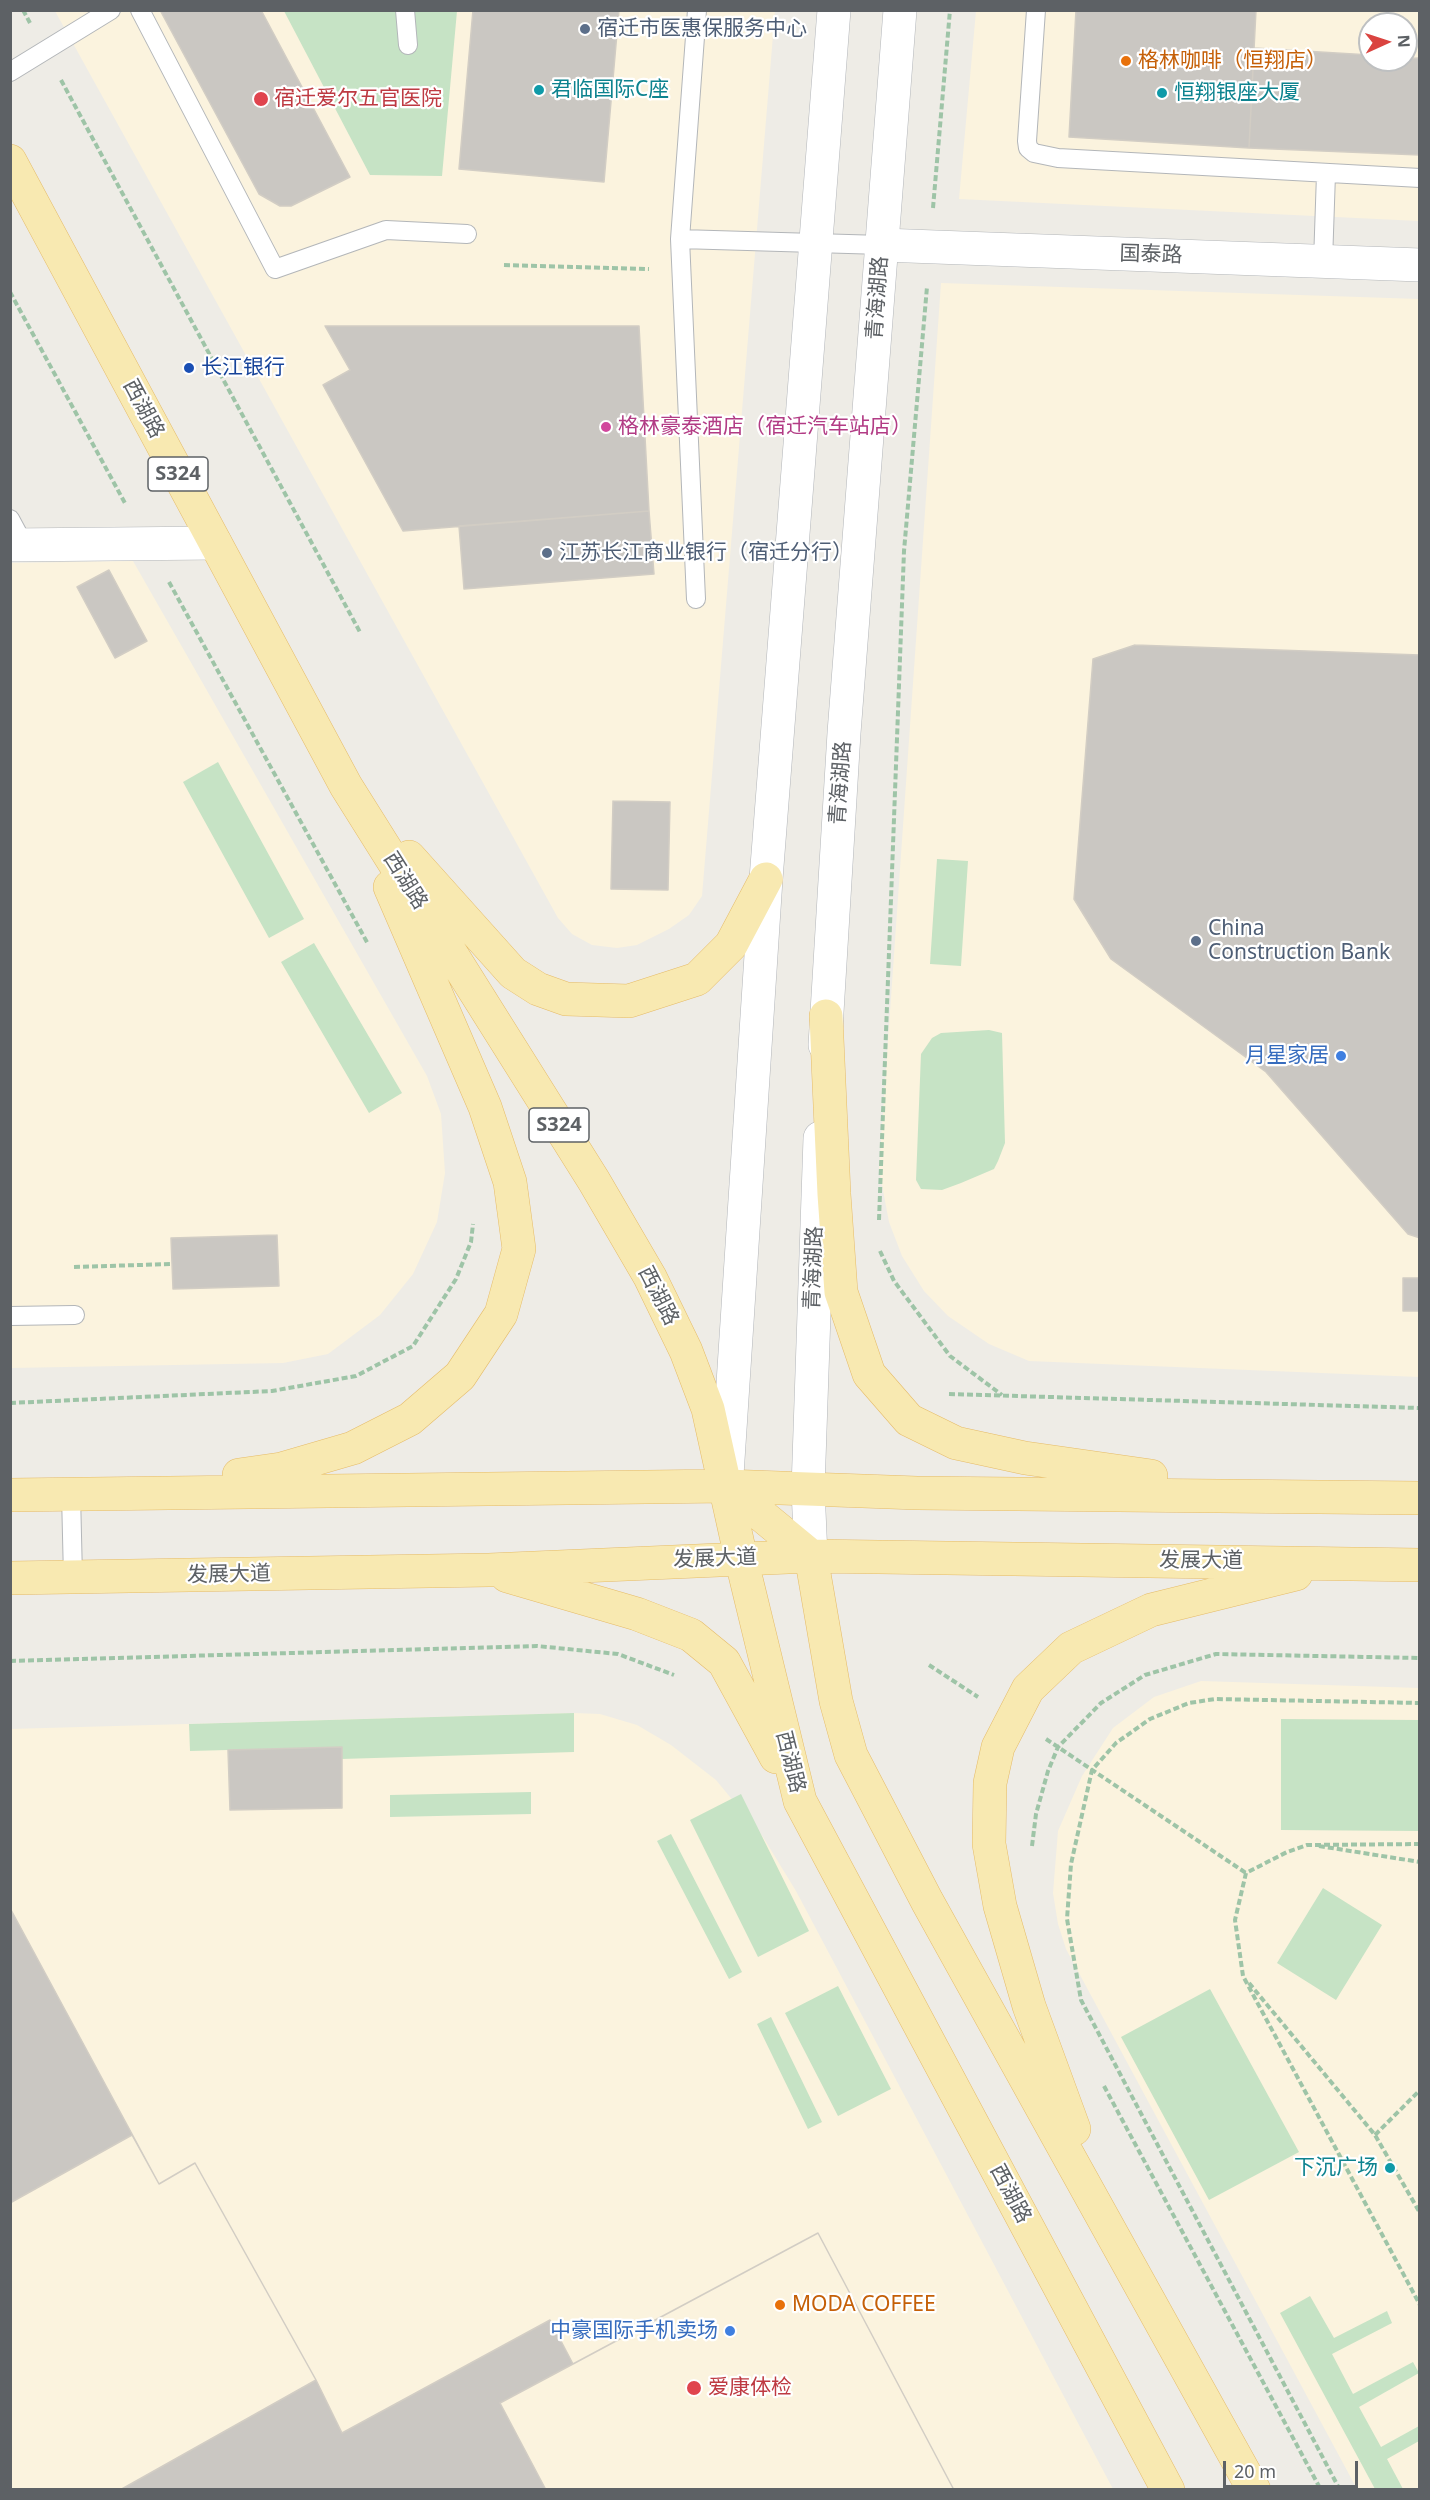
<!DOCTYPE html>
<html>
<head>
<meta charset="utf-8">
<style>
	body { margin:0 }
	#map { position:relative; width:1430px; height:2500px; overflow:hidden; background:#eeece6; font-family:"Noto Sans",sans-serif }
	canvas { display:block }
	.frame { position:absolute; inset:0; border:12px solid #5d6165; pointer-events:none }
	.north { position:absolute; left:1358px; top:12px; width:60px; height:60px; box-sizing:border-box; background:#fff; border:2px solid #bec0c1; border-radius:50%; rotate:87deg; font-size:16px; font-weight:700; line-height:24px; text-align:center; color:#5d6165 }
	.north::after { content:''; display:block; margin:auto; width:21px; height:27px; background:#da4440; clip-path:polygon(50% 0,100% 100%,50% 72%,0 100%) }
	.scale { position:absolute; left:1223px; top:2461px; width:135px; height:27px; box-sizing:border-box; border:3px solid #5d6165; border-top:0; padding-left:8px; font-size:18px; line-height:21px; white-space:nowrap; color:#5d6165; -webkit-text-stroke:4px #fff; paint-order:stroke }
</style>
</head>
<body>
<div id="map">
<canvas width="1430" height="2500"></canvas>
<div class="frame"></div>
<div class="north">N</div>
<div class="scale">20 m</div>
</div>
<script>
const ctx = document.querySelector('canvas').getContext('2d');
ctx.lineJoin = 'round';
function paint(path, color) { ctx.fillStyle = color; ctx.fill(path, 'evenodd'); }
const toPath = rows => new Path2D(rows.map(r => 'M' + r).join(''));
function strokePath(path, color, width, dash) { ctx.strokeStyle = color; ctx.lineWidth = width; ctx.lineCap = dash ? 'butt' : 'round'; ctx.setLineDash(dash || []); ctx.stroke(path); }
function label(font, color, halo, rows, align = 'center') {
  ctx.font = font + ' "Noto Sans","Noto Sans SC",sans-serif'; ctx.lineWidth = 4.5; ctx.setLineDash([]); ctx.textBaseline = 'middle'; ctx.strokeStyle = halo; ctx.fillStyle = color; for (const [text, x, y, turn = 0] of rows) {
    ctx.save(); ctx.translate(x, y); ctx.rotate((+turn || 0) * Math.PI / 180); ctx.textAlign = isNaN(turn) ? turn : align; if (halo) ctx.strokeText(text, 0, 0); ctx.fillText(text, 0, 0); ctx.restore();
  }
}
paint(toPath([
	[55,11,775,11,702,896,689,915,669,929,637,945,617,948,592,945,572,934,558,918],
	[976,11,1419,11,1419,221,959,199],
	[1370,24,1406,24,1406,60,1370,60],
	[941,283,1419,299,1419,1377,1029,1361,989,1344,948,1316,924,1291,902,1256,889,1222,879,1169],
	[133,561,427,1076,441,1114,445,1173,437,1222,413,1274,380,1315,328,1354,283,1363,11,1368,10,563],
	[1201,1681,1419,1688,1419,2489,1357,2489,1066,1949,1058,1924,1053,1893,1058,1831,1082,1776,1113,1728,1154,1697],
	[574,1713,600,1714,637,1725,671,1745,716,1780,763,1837,796,1891,1113,2489,11,2489,10,1729]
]), '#fbf3de');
paint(toPath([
	[284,11,457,11,442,176,370,175],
	[218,762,304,919,269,938,183,782],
	[937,859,968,861,961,966,930,964],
	[314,943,402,1093,369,1113,281,962],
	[989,1030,1002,1033,1005,1143,998,1161,994,1169,961,1183,942,1190,921,1189,916,1180,921,1054,932,1038,941,1033],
	[574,1713,574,1752,341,1759,341,1747,190,1751,189,1724],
	[1281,1719,1419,1720,1419,1831,1281,1830],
	[531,1792,531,1814,390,1817,390,1795],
	[741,1794,809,1931,758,1957,690,1820],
	[671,1834,742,1972,729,1979,657,1841],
	[1323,1888,1382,1925,1336,2000,1277,1963],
	[838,1986,891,2089,838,2116,785,2013],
	[1210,1989,1299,2152,1209,2200,1121,2037],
	[771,2017,822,2122,808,2129,757,2024],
	[1310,2296,1334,2338,1387,2311,1392,2323,1332,2354,1353,2394,1413,2362,1419,2373,1359,2407,1381,2447,1419,2426,1419,2441,1387,2459,1403,2489,1375,2489,1280,2313]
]), '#c6e3c5');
const building = toPath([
	[160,10,261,10,350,177,291,206,280,206,259,194,160,10],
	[473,10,619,10,604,182,459,169,473,10],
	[1076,10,1256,10,1249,148,1069,137,1076,10],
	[1254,48,1370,55,1370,60,1420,58,1420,155,1249,148,1254,48],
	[325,326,639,326,649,511,403,531,323,385,350,370,325,326],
	[649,511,654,574,464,589,459,526,649,511],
	[109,570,147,641,115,658,77,587,109,570],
	[1135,645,1420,655,1420,1238,1408,1234,1266,1072,1111,959,1074,899,1093,659,1135,645],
	[613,801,670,802,668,890,611,889,613,801],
	[277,1235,279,1286,173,1289,171,1238,277,1235],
	[1403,1278,1420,1278,1420,1311,1403,1311,1403,1278],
	[342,1747,342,1808,230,1810,228,1750,342,1747],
	[10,1908,159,2184,195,2163,316,2380,342,2433,550,2320,573,2364,818,2233,954,2490,10,2490,10,1908],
	[132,2135,159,2184,195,2163,316,2380,120,2490,10,2490,10,2203,132,2135],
	[818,2233,954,2490,546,2490,500,2403,818,2233]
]);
paint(building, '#cac7c2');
strokePath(building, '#d2cdc4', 1.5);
const service = toPath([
	[140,10,275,269,386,230,467,234],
	[405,10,408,45],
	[1036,10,1027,141,1028,148,1034,153,1058,158,1420,178],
	[10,72,111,10],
	[680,239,882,245],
	[1323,262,1326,174],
	[10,519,24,545],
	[696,599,680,239,697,10],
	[10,1316,75,1315],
	[71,1494,73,1577]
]);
const minor = toPath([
	[882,245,1420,265],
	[10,545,215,543]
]);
const secondary = toPath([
	[825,1045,844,733,900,10],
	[727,1475,766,879,834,10],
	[811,1556,808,1489,820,1138]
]);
const primary = toPath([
	[10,161,346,786,594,1181,650,1277,686,1351,708,1409,741,1558,800,1801,1168,2490],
	[409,857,513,973,538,989,566,999,629,1001,697,979,731,945,766,879],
	[826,1016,834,1194,841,1292,869,1374,909,1420,956,1443,1025,1458,1151,1476],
	[239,1475,281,1469,353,1448,410,1419,460,1376,501,1314,519,1249,510,1182,485,1107,390,887],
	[726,1486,811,1556],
	[10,1495,726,1486,917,1493,1420,1498],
	[811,1556,836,1701,851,1755,927,1901,1254,2490],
	[507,1576,637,1614,691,1635,724,1662,776,1757],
	[10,1578,489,1570,811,1556,1420,1565],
	[1074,2129,1029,2006,1000,1906,989,1844,990,1783,998,1747,1028,1689,1071,1648,1151,1610,1296,1574]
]);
strokePath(service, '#b3b6b9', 20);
strokePath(minor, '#b3b6b9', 34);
strokePath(secondary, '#b2b5b9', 34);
strokePath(primary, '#e5bb68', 34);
strokePath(toPath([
	[23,10,30,23],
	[61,80,361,634],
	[933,208,950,10],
	[504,265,649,269],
	[10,292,126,505],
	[169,582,368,944],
	[879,1220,904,551,927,287],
	[880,1251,894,1281,950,1356,1002,1395],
	[74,1267,172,1264],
	[949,1394,1420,1408],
	[10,1403,272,1391,356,1376,413,1346,456,1279,471,1242,473,1224],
	[10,1661,537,1646,618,1654,674,1675],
	[929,1665,978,1697],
	[1046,1739,1246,1873],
	[1420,1844,1307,1845,1287,1852,1246,1873,1235,1920,1243,1976,1420,2305],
	[1032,1846,1036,1814,1048,1771,1058,1747,1101,1703,1145,1675,1216,1654,1420,1658],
	[1319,1846,1420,1862],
	[1249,1983,1375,2135,1420,2213],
	[1104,2086,1321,2490],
	[1375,2135,1420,2090],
	[1340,2490,1081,2000,1067,1919,1071,1864,1092,1770,1116,1743,1150,1719,1189,1703,1215,1699,1420,1703]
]), '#9ec4a7', 4, [6, 3]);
strokePath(service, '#fff', 18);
strokePath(minor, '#fff', 33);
strokePath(secondary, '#fff', 33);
strokePath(primary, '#f8e9b1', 33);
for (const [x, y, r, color] of [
	[585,29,6,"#5c6f8a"],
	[1126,61,6,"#e8710a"],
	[539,90,6,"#0f9aa8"],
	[1162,93,6,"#0f9aa8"],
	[261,99,8,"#e0444e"],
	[189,368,6,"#1a4fb4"],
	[606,427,6,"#d1479c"],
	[547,553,6,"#5c6f8a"],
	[1196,941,6,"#5c6f8a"],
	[1341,1056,6,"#3f7fe0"],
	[1390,2168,6,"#0f9aa8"],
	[780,2305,6,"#e8710a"],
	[730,2331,6,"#3f7fe0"],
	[694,2388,8,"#e0444e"]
]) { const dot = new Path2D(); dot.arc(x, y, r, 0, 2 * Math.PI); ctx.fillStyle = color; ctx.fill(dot); strokePath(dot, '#fff', 2); }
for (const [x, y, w] of [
	[178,474,60],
	[559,1125,60]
]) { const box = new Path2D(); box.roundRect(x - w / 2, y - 17, w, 34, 4.5); ctx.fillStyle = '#fff'; ctx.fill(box); strokePath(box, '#5d6165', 1.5); }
label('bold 20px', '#5d6165', null, [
	["S324",178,474],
	["S324",559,1125]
]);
label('21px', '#4e5e75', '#fff', [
	["宿迁市医惠保服务中心",597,29],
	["江苏长江商业银行（宿迁分行）",559,553],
	["China",1208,929],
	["Construction Bank",1208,953]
], 'left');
label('21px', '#c56008', '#fff', [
	["格林咖啡（恒翔店）",1138,61],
	["MODA COFFEE",792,2305]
], 'left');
label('21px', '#0d838f', '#fff', [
	["君临国际C座",551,90],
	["恒翔银座大厦",1174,93],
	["下沉广场",1378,2168,"right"]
], 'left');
label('21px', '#be3a42', '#fff', [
	["宿迁爱尔五官医院",274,99],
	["爱康体检",708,2388]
], 'left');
label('21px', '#5d6165', '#fff', [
	["国泰路",1151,255,2],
	["青海湖路",878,298,-86],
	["西湖路",143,409,62],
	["青海湖路",841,783,-86],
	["西湖路",405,881,58],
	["青海湖路",814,1268,-88],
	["西湖路",658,1296,63],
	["发展大道",715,1559,-2],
	["发展大道",1201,1561],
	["发展大道",229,1575,-1],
	["西湖路",790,1762,76],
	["西湖路",1010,2194,62]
]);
label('21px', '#164399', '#fff', [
	["长江银行",201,368]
], 'left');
label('21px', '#b23c85', '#fff', [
	["格林豪泰酒店（宿迁汽车站店）",618,427]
], 'left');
label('21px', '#366cbe', '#fff', [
	["月星家居",1329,1056],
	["中豪国际手机卖场",718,2331]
], 'right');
</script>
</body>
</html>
